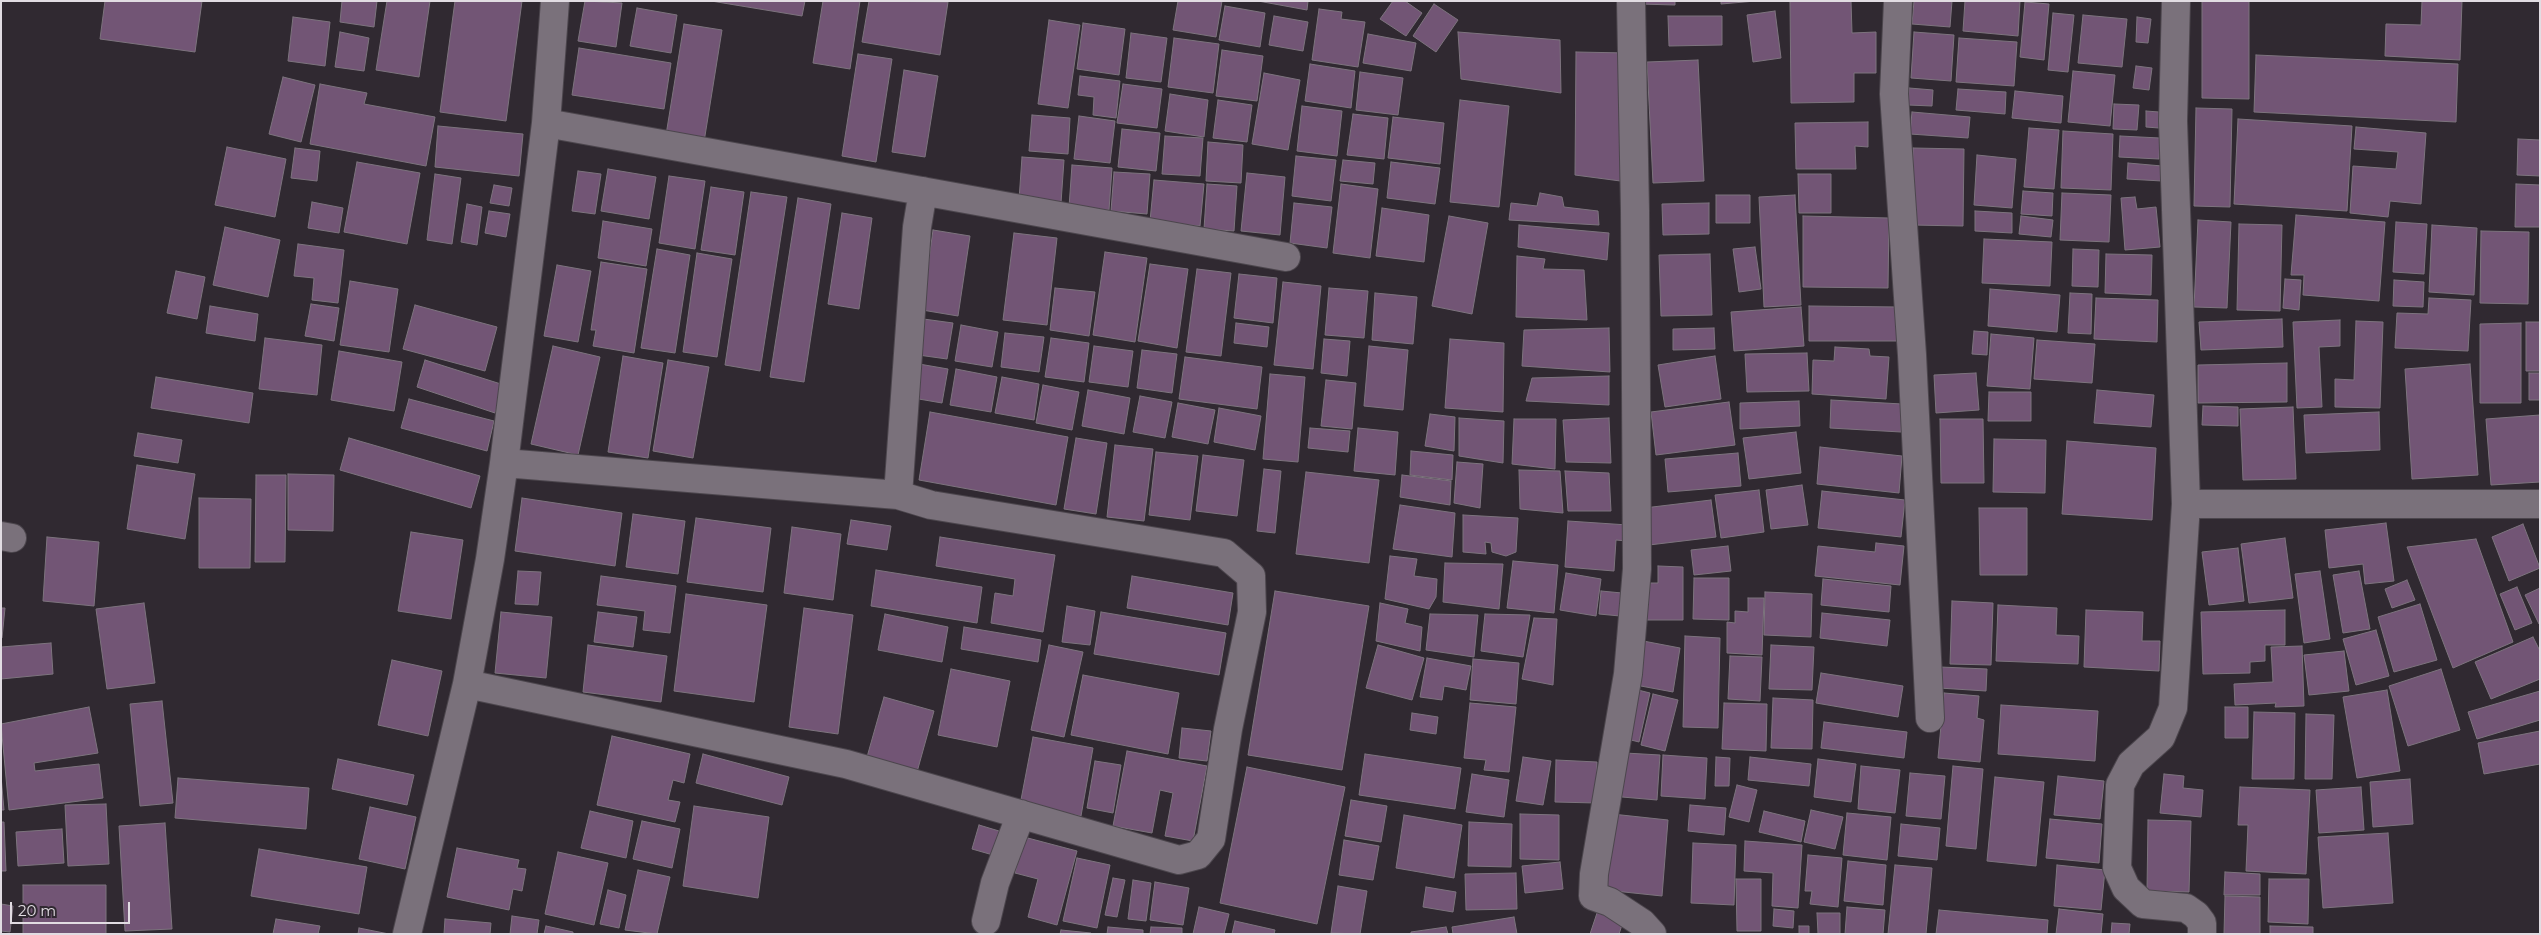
<!DOCTYPE html>
<html>
<head>
<meta charset="utf-8">
<style>
	body { margin:0 }
	#map { position:relative; width:2541px; height:935px; overflow:hidden; background:#302931; font-family:Montserrat,sans-serif }
	canvas { display:block }
	.frame { position:absolute; inset:0; border:2px solid #e1dce2; pointer-events:none }
	.scale { position:absolute; left:10px; top:902px; width:120px; height:22px; box-sizing:border-box; border:2px solid #e1dce2; border-top:0; padding-left:6px; font-size:15px; line-height:18px; white-space:nowrap; color:#e1dce2; -webkit-text-stroke:4px #302931; paint-order:stroke }
</style>
</head>
<body>
<div id="map">
<canvas width="2541" height="935"></canvas>
<div class="frame"></div>
<div class="scale">20 m</div>
</div>
<script>
const ctx = document.querySelector('canvas').getContext('2d');
ctx.lineJoin = 'round';
function paint(path, color) { ctx.fillStyle = color; ctx.fill(path, 'evenodd'); }
const toPath = rows => new Path2D(rows.map(r => 'M' + r).join(''));
function strokePath(path, color, width, dash) { ctx.strokeStyle = color; ctx.lineWidth = width; ctx.lineCap = dash ? 'butt' : 'round'; ctx.setLineDash(dash || []); ctx.stroke(path); }
const building = toPath([
	[105,1,202,1,195,52,100,39,105,1],
	[342,1,377,1,374,27,340,22,342,1],
	[387,1,430,1,419,77,376,70,387,1],
	[455,1,522,1,506,121,440,112,455,1],
	[585,1,622,3,616,47,578,41,585,1],
	[711,1,805,1,802,16,711,1],
	[823,1,860,1,850,69,813,63,823,1],
	[869,1,948,2,940,55,862,42,869,1],
	[1178,1,1222,1,1216,37,1173,30,1178,1],
	[1258,1,1308,1,1307,10,1258,1],
	[1393,1,1405,1,1422,13,1406,36,1380,19,1393,1],
	[1639,1,1675,1,1675,5,1639,4,1639,1],
	[1721,1,1756,1,1721,4,1721,1],
	[1790,1,1851,1,1852,33,1876,32,1876,73,1854,73,1854,102,1791,103,1790,1],
	[1914,1,1952,1,1950,27,1912,24,1914,1],
	[1965,1,2020,1,2018,36,1963,31,1965,1],
	[2202,1,2249,1,2249,99,2202,98,2202,1],
	[2422,1,2462,1,2460,60,2385,56,2386,24,2421,25,2422,1],
	[2025,2,2049,4,2044,60,2020,57,2025,2],
	[1434,4,1458,20,1436,52,1413,36,1434,4],
	[1225,6,1265,13,1260,47,1219,40,1225,6],
	[637,8,677,15,671,53,630,46,637,8],
	[1319,9,1342,12,1341,19,1365,22,1358,67,1312,60,1319,9],
	[1775,11,1781,58,1753,62,1747,15,1775,11],
	[2053,13,2074,15,2068,72,2048,70,2053,13],
	[2083,15,2127,19,2122,67,2078,63,2083,15],
	[1274,16,1308,22,1303,51,1269,45,1274,16],
	[1668,16,1722,16,1722,45,1669,46,1668,16],
	[293,17,330,22,325,66,288,61,293,17],
	[2137,17,2151,19,2148,43,2136,42,2137,17],
	[1049,20,1080,25,1068,108,1038,104,1049,20],
	[1083,23,1125,29,1119,75,1077,69,1083,23],
	[684,24,722,30,704,142,666,135,684,24],
	[340,32,369,38,364,71,335,67,340,32],
	[1458,32,1560,40,1561,93,1461,79,1458,32],
	[1914,32,1954,35,1951,81,1911,78,1914,32],
	[1131,33,1167,38,1161,82,1126,78,1131,33],
	[1368,34,1416,43,1411,71,1363,63,1368,34],
	[1174,38,1219,44,1213,93,1168,87,1174,38],
	[1959,38,2017,42,2014,86,1956,82,1959,38],
	[579,48,671,63,664,109,572,95,579,48],
	[1222,50,1263,56,1257,101,1216,96,1222,50],
	[1576,52,1627,53,1628,182,1575,175,1576,52],
	[858,54,892,59,876,162,842,156,858,54],
	[2256,55,2458,64,2456,122,2254,112,2256,55],
	[1698,60,1704,181,1653,183,1647,62,1698,60],
	[1310,64,1355,71,1351,108,1305,101,1310,64],
	[2136,66,2152,68,2149,90,2133,88,2136,66],
	[904,70,938,76,925,157,892,152,904,70],
	[2073,71,2115,75,2110,126,2068,122,2073,71],
	[1360,72,1403,78,1398,115,1356,110,1360,72],
	[1264,73,1300,80,1288,150,1252,144,1264,73],
	[1080,76,1120,81,1116,118,1093,115,1094,97,1078,95,1080,76],
	[283,77,315,85,301,142,269,134,283,77],
	[320,84,367,93,364,104,435,117,426,166,310,144,320,84],
	[1123,84,1162,89,1157,128,1117,123,1123,84],
	[1909,88,1933,90,1932,106,1908,105,1909,88],
	[1958,89,2006,92,2005,114,1956,110,1958,89],
	[2015,91,2063,96,2061,123,2012,118,2015,91],
	[1170,94,1208,100,1204,137,1165,131,1170,94],
	[1218,100,1252,105,1247,142,1213,138,1218,100],
	[1460,100,1509,106,1499,207,1450,202,1460,100],
	[2114,104,2139,105,2137,130,2113,129,2114,104],
	[1302,106,1342,111,1337,156,1297,151,1302,106],
	[2196,108,2232,109,2230,207,2194,206,2196,108],
	[2146,111,2159,112,2159,128,2146,127,2146,111],
	[1912,112,1970,117,1968,138,1910,134,1912,112],
	[1353,114,1388,118,1384,159,1347,155,1353,114],
	[1032,115,1070,118,1068,154,1029,151,1032,115],
	[1079,116,1115,121,1110,163,1074,159,1079,116],
	[1393,117,1444,123,1440,164,1388,158,1393,117],
	[2238,119,2352,126,2347,211,2234,204,2238,119],
	[1868,122,1868,147,1855,146,1856,169,1796,169,1795,123,1868,122],
	[438,126,523,134,519,176,435,167,438,126],
	[2356,127,2426,133,2421,204,2390,201,2388,217,2350,213,2353,166,2396,169,2398,152,2354,149,2356,127],
	[2029,128,2059,130,2054,189,2024,187,2029,128],
	[1122,129,1160,133,1156,171,1118,167,1122,129],
	[2063,131,2113,134,2111,190,2061,188,2063,131],
	[1165,136,1203,138,1200,176,1162,174,1165,136],
	[2120,136,2160,138,2159,159,2119,157,2120,136],
	[2518,139,2540,140,2540,176,2517,175,2518,139],
	[1208,142,1243,145,1241,183,1206,181,1208,142],
	[227,147,286,159,275,217,215,205,227,147],
	[295,148,320,151,317,181,291,178,295,148],
	[1913,148,1964,149,1963,226,1912,225,1913,148],
	[1977,155,2016,159,2012,208,1974,205,1977,155],
	[1296,156,1336,160,1331,201,1292,196,1296,156],
	[1022,157,1064,160,1061,203,1019,200,1022,157],
	[1343,160,1375,163,1373,184,1340,181,1343,160],
	[357,162,420,173,407,244,344,232,357,162],
	[1391,162,1440,168,1435,204,1387,198,1391,162],
	[2128,163,2162,166,2162,181,2127,179,2128,163],
	[1072,165,1112,168,1109,210,1069,207,1072,165],
	[608,169,656,177,649,219,601,211,608,169],
	[578,171,601,174,595,214,572,211,578,171],
	[1114,172,1150,174,1147,214,1111,211,1114,172],
	[1247,173,1285,177,1280,235,1241,231,1247,173],
	[435,174,461,178,452,244,427,240,435,174],
	[1798,174,1831,174,1831,213,1799,213,1798,174],
	[669,176,705,181,695,249,659,243,669,176],
	[1154,180,1204,184,1200,226,1150,221,1154,180],
	[1207,184,1237,186,1234,231,1204,229,1207,184],
	[1341,184,1378,189,1370,258,1333,253,1341,184],
	[2516,184,2540,185,2540,227,2515,227,2516,184],
	[494,185,512,188,509,206,490,203,494,185],
	[711,187,744,192,735,255,701,250,711,187],
	[2023,191,2053,193,2052,216,2021,214,2023,191],
	[751,192,787,197,760,371,725,365,751,192],
	[1540,193,1562,197,1564,207,1598,211,1599,225,1509,220,1511,203,1537,206,1540,193],
	[2062,193,2111,195,2109,242,2060,240,2062,193],
	[1716,195,1750,195,1750,223,1716,223,1716,195],
	[1795,195,1801,305,1764,307,1759,197,1795,195],
	[2135,197,2137,209,2156,207,2160,247,2125,250,2121,198,2135,197],
	[798,198,831,204,804,382,770,377,798,198],
	[312,202,343,208,339,233,308,228,312,202],
	[1294,203,1332,207,1327,248,1290,243,1294,203],
	[1709,203,1709,234,1663,235,1662,204,1709,203],
	[467,204,482,207,477,245,461,242,467,204],
	[1382,208,1429,215,1424,262,1376,256,1382,208],
	[489,211,510,214,506,237,485,233,489,211],
	[1975,211,2012,213,2012,233,1975,231,1975,211],
	[842,213,872,218,859,309,828,304,842,213],
	[2296,215,2385,222,2379,301,2303,295,2304,275,2291,275,2296,215],
	[1449,216,1488,223,1472,314,1432,306,1449,216],
	[1803,216,1889,218,1888,288,1803,287,1803,216],
	[2021,216,2053,220,2051,237,2019,234,2021,216],
	[2198,220,2231,222,2227,308,2194,307,2198,220],
	[603,221,652,229,646,266,598,258,603,221],
	[2396,222,2427,224,2424,274,2393,272,2396,222],
	[2239,224,2282,225,2280,311,2237,310,2239,224],
	[1519,225,1609,233,1607,260,1518,247,1519,225],
	[2432,225,2477,228,2474,295,2429,292,2432,225],
	[225,227,280,240,268,297,213,285,225,227],
	[933,230,970,236,958,316,922,310,933,230],
	[2481,231,2529,232,2528,304,2480,303,2481,231],
	[1014,233,1057,238,1047,325,1003,320,1014,233],
	[1984,239,2052,242,2050,286,1982,283,1984,239],
	[298,244,344,250,338,303,312,300,314,278,294,276,298,244],
	[1755,247,1761,289,1739,292,1733,249,1755,247],
	[657,249,690,255,675,353,641,348,657,249],
	[2073,249,2099,250,2098,287,2072,286,2073,249],
	[1105,252,1147,258,1135,342,1093,335,1105,252],
	[697,253,732,259,717,357,683,352,697,253],
	[1710,254,1712,315,1661,316,1659,255,1710,254],
	[2106,254,2152,255,2151,295,2105,293,2106,254],
	[1517,256,1545,259,1543,269,1584,270,1587,320,1516,317,1517,256],
	[601,262,647,269,634,353,593,346,596,330,591,330,601,262],
	[1150,264,1188,269,1177,348,1138,341,1150,264],
	[557,265,591,271,578,342,544,336,557,265],
	[1197,269,1231,273,1221,356,1186,352,1197,269],
	[176,271,205,277,197,319,167,313,176,271],
	[1239,274,1277,278,1273,323,1234,318,1239,274],
	[2285,279,2301,280,2299,310,2283,308,2285,279],
	[2394,280,2424,282,2423,307,2393,306,2394,280],
	[350,281,398,289,389,352,340,345,350,281],
	[1283,282,1321,286,1313,369,1274,365,1283,282],
	[1055,288,1095,292,1089,336,1050,330,1055,288],
	[1329,288,1368,291,1364,338,1325,335,1329,288],
	[1990,289,2060,295,2057,332,1988,326,1990,289],
	[1375,293,1417,297,1413,344,1372,340,1375,293],
	[2070,293,2092,294,2091,334,2068,333,2070,293],
	[2096,298,2158,300,2157,342,2094,339,2096,298],
	[2429,298,2471,300,2468,351,2395,348,2397,313,2428,314,2429,298],
	[311,304,339,308,334,341,305,336,311,304],
	[415,305,497,327,485,371,403,349,415,305],
	[210,306,258,314,255,341,206,333,210,306],
	[1809,306,1899,307,1898,341,1809,341,1809,306],
	[1801,307,1804,346,1734,351,1731,312,1801,307],
	[916,318,953,323,947,359,911,354,916,318],
	[2282,319,2283,347,2201,350,2199,322,2282,319],
	[2340,320,2340,346,2319,347,2322,407,2297,408,2293,322,2340,320],
	[2356,321,2383,322,2380,408,2335,407,2335,379,2354,380,2356,321],
	[2526,322,2540,322,2540,371,2526,371,2526,322],
	[1236,323,1269,327,1267,347,1234,343,1236,323],
	[2521,323,2521,403,2480,403,2480,324,2521,323],
	[961,325,998,332,992,367,955,361,961,325],
	[1609,328,1610,372,1522,366,1524,330,1609,328],
	[1714,328,1715,349,1673,350,1673,329,1714,328],
	[1974,331,1988,332,1987,355,1972,354,1974,331],
	[1005,333,1044,337,1039,372,1001,367,1005,333],
	[1991,334,2034,338,2030,389,1987,386,1991,334],
	[265,338,322,345,317,395,259,389,265,338],
	[1051,338,1089,343,1084,382,1045,377,1051,338],
	[1324,339,1350,341,1347,376,1321,373,1324,339],
	[1450,339,1504,343,1503,412,1445,408,1450,339],
	[2037,340,2095,344,2092,383,2034,379,2037,340],
	[553,346,600,357,578,455,531,444,553,346],
	[1094,346,1133,351,1128,387,1089,382,1094,346],
	[1369,346,1408,350,1403,410,1364,406,1369,346],
	[1835,347,1869,349,1870,356,1889,357,1886,399,1812,394,1813,360,1834,361,1835,347],
	[1142,350,1177,354,1172,393,1137,388,1142,350],
	[339,351,402,362,394,411,331,400,339,351],
	[1807,353,1809,391,1747,392,1745,354,1807,353],
	[623,356,663,363,648,458,608,452,623,356],
	[1715,356,1721,399,1665,407,1658,365,1715,356],
	[1185,357,1262,367,1257,409,1179,399,1185,357],
	[425,360,504,385,495,413,417,387,425,360],
	[668,360,709,367,693,458,653,451,668,360],
	[2287,363,2287,402,2198,403,2198,365,2287,363],
	[919,364,948,369,942,403,913,398,919,364],
	[2470,364,2478,475,2412,479,2405,369,2470,364],
	[956,369,997,377,991,412,950,405,956,369],
	[1976,373,1979,410,1936,413,1934,375,1976,373],
	[2529,373,2540,373,2540,400,2529,400,2529,373],
	[1270,374,1305,377,1298,462,1263,459,1270,374],
	[1609,376,1609,405,1526,401,1532,378,1609,376],
	[156,377,253,393,249,423,151,408,156,377],
	[1002,377,1039,384,1034,420,995,413,1002,377],
	[1326,380,1356,383,1352,429,1321,426,1326,380],
	[1043,385,1079,392,1072,430,1036,423,1043,385],
	[1088,390,1130,398,1124,434,1082,426,1088,390],
	[2097,390,2154,395,2151,427,2094,423,2097,390],
	[1989,392,2031,392,2031,421,1988,421,1989,392],
	[1140,396,1172,402,1165,438,1133,432,1140,396],
	[409,399,494,421,487,451,401,428,409,399],
	[1831,400,1902,404,1901,432,1830,428,1831,400],
	[1799,401,1800,426,1740,429,1740,403,1799,401],
	[1729,402,1735,445,1656,455,1651,412,1729,402],
	[1178,403,1215,410,1208,444,1172,437,1178,403],
	[2203,406,2238,407,2238,426,2202,425,2203,406],
	[2293,407,2296,479,2243,480,2240,409,2293,407],
	[1219,408,1261,416,1255,450,1214,442,1219,408],
	[930,412,1068,437,1056,505,919,480,930,412],
	[2379,412,2380,450,2306,453,2304,415,2379,412],
	[1430,414,1455,417,1454,451,1425,446,1430,414],
	[2540,415,2540,482,2491,485,2486,419,2540,415],
	[1459,418,1504,421,1503,463,1459,456,1459,418],
	[1609,418,1611,463,1566,462,1563,420,1609,418],
	[1514,419,1556,419,1555,469,1512,464,1514,419],
	[1940,419,1983,419,1984,483,1941,483,1940,419],
	[1310,428,1350,431,1348,452,1308,448,1310,428],
	[1358,428,1398,432,1395,475,1354,471,1358,428],
	[1796,432,1801,473,1749,479,1743,438,1796,432],
	[138,433,182,440,178,463,134,456,138,433],
	[349,438,480,476,471,508,340,470,349,438],
	[1076,438,1107,443,1096,514,1064,509,1076,438],
	[1994,439,2046,440,2045,493,1993,492,1994,439],
	[2067,441,2156,448,2152,520,2062,514,2067,441],
	[1115,445,1153,449,1144,521,1107,517,1115,445],
	[1820,447,1902,456,1899,493,1817,484,1820,447],
	[1411,451,1453,455,1452,480,1410,475,1411,451],
	[1156,452,1198,456,1190,520,1149,515,1156,452],
	[1738,453,1741,486,1668,492,1665,459,1738,453],
	[1203,455,1244,460,1237,516,1196,511,1203,455],
	[1457,462,1483,464,1480,508,1454,503,1457,462],
	[137,465,195,474,185,539,127,529,137,465],
	[1264,469,1281,471,1275,533,1257,531,1264,469],
	[1519,470,1560,471,1563,513,1520,509,1519,470],
	[1565,471,1609,473,1611,511,1568,511,1565,471],
	[1306,472,1379,480,1369,563,1296,554,1306,472],
	[288,474,334,475,333,531,288,530,288,474],
	[256,475,286,475,285,562,255,562,256,475],
	[1402,475,1451,481,1450,505,1400,497,1402,475],
	[1802,485,1808,525,1771,529,1766,490,1802,485],
	[1759,490,1764,532,1721,538,1715,495,1759,490],
	[1822,491,1905,500,1901,537,1818,528,1822,491],
	[199,498,251,499,250,568,199,568,199,498],
	[522,498,622,513,615,566,515,551,522,498],
	[1711,500,1716,537,1649,545,1644,508,1711,500],
	[1400,505,1455,513,1452,557,1393,549,1400,505],
	[1979,508,2027,508,2027,575,1980,575,1979,508],
	[633,514,685,521,678,574,626,567,633,514],
	[1463,515,1518,518,1516,552,1506,556,1492,552,1491,543,1485,542,1486,554,1463,552,1463,515],
	[696,518,771,528,763,592,687,582,696,518],
	[851,520,891,526,887,550,847,544,851,520],
	[1568,521,1628,525,1627,541,1616,540,1614,571,1565,567,1568,521],
	[2386,523,2394,581,2365,584,2363,564,2329,568,2325,530,2386,523],
	[2523,524,2540,568,2509,581,2492,537,2523,524],
	[792,527,841,534,833,600,784,593,792,527],
	[411,532,463,540,451,619,398,611,411,532],
	[47,537,99,542,94,606,43,601,47,537],
	[940,537,1055,555,1043,632,991,623,995,593,1013,596,1015,579,936,566,940,537],
	[2285,538,2293,598,2249,603,2241,544,2285,538],
	[2476,539,2513,642,2453,668,2407,547,2476,539],
	[1876,543,1904,546,1900,585,1815,576,1818,546,1875,552,1876,543],
	[1728,546,1731,571,1694,575,1691,550,1728,546],
	[2238,548,2244,601,2209,605,2202,552,2238,548],
	[1390,556,1417,559,1414,576,1437,579,1436,597,1429,609,1385,599,1390,556],
	[1513,561,1558,565,1554,613,1507,608,1513,561],
	[1445,563,1503,564,1499,609,1443,602,1445,563],
	[1658,566,1683,567,1683,620,1639,620,1639,583,1658,583,1658,566],
	[876,570,982,587,977,623,871,606,876,570],
	[518,571,541,572,538,605,515,604,518,571],
	[2320,571,2330,639,2304,643,2295,574,2320,571],
	[2359,571,2370,629,2343,633,2333,575,2359,571],
	[1566,573,1601,579,1596,616,1560,610,1566,573],
	[601,576,676,586,670,633,643,630,645,611,597,605,601,576],
	[1132,576,1233,593,1228,625,1127,608,1132,576],
	[1694,578,1729,578,1729,620,1693,619,1694,578],
	[1823,579,1891,586,1889,612,1821,605,1823,579],
	[2407,580,2415,600,2392,608,2385,589,2407,580],
	[2517,587,2532,623,2515,630,2500,594,2517,587],
	[2540,588,2540,623,2539,624,2525,595,2540,588],
	[1275,591,1369,606,1342,770,1248,755,1275,591],
	[1601,591,1622,593,1620,616,1599,614,1601,591],
	[1765,592,1812,594,1811,637,1764,635,1765,592],
	[686,594,767,605,754,702,674,691,686,594],
	[1748,598,1764,598,1762,655,1727,653,1727,622,1735,623,1735,611,1748,612,1748,598],
	[1952,601,1993,603,1991,665,1950,664,1952,601],
	[144,603,155,683,107,689,96,609,144,603],
	[1380,603,1408,609,1405,623,1422,627,1420,651,1376,641,1380,603],
	[2420,604,2437,660,2394,672,2378,617,2420,604],
	[1998,605,2057,608,2056,635,2079,636,2078,664,1996,661,1998,605],
	[1067,606,1095,611,1090,645,1062,642,1067,606],
	[1,608,5,608,2,638,1,637,1,608],
	[804,608,853,615,838,734,789,727,804,608],
	[2086,610,2143,612,2142,641,2160,641,2159,671,2084,667,2086,610],
	[2285,610,2285,645,2265,645,2265,661,2250,662,2250,673,2203,674,2201,612,2285,610],
	[501,612,552,617,546,678,495,673,501,612],
	[598,612,637,617,633,647,594,642,598,612],
	[1101,612,1226,633,1219,675,1094,654,1101,612],
	[1822,613,1890,620,1887,646,1820,638,1822,613],
	[885,614,948,627,942,662,878,650,885,614],
	[1430,614,1478,615,1474,657,1426,650,1430,614],
	[1485,614,1530,615,1523,657,1481,651,1485,614],
	[1534,618,1557,619,1553,685,1522,679,1534,618],
	[964,627,1041,640,1038,662,961,649,964,627],
	[2376,630,2389,676,2356,685,2343,639,2376,630],
	[1685,636,1720,638,1718,728,1683,727,1685,636],
	[2533,637,2540,651,2540,679,2491,699,2475,662,2533,637],
	[1638,640,1680,648,1673,692,1630,684,1638,640],
	[51,643,53,674,1,679,1,647,51,643],
	[588,645,667,656,661,702,583,692,588,645],
	[1049,645,1083,652,1064,737,1031,730,1049,645],
	[1378,645,1424,658,1412,700,1366,688,1378,645],
	[1771,645,1814,647,1812,690,1769,689,1771,645],
	[2302,646,2304,706,2275,707,2276,703,2235,705,2234,684,2273,682,2271,647,2302,646],
	[2344,651,2349,691,2309,695,2304,655,2344,651],
	[1730,656,1762,657,1760,701,1728,699,1730,656],
	[1427,658,1471,666,1466,690,1444,686,1442,700,1420,697,1427,658],
	[1473,659,1519,663,1516,704,1470,700,1473,659],
	[392,660,442,671,428,736,378,725,392,660],
	[1940,667,1987,669,1986,691,1939,688,1940,667],
	[951,669,1010,681,997,747,938,735,951,669],
	[2441,669,2460,730,2408,746,2389,686,2441,669],
	[1821,673,1903,686,1898,717,1816,703,1821,673],
	[1083,675,1179,693,1168,754,1071,735,1083,675],
	[1634,689,1650,693,1639,742,1623,738,1634,689],
	[2387,690,2400,771,2357,778,2343,697,2387,690],
	[2540,691,2540,720,2477,739,2468,712,2540,691],
	[1944,693,1979,696,1977,718,1984,720,1980,762,1938,758,1944,693],
	[1653,694,1678,700,1665,751,1641,745,1653,694],
	[884,697,934,711,917,772,867,757,884,697],
	[1773,698,1813,700,1812,749,1771,748,1773,698],
	[162,701,173,803,140,806,130,704,162,701],
	[1470,703,1516,707,1509,772,1484,770,1486,760,1464,758,1470,703],
	[1724,703,1767,704,1766,751,1722,749,1724,703],
	[2001,705,2098,711,2095,761,1998,754,2001,705],
	[89,707,98,753,34,763,35,771,99,764,103,798,9,810,1,724,89,707],
	[2225,707,2248,707,2248,738,2225,738,2225,707],
	[2254,712,2295,713,2294,779,2252,779,2254,712],
	[1412,713,1438,717,1436,734,1410,730,1412,713],
	[2306,714,2334,715,2332,779,2305,779,2306,714],
	[1824,722,1907,732,1904,758,1821,748,1824,722],
	[1182,728,1211,731,1207,761,1179,758,1182,728],
	[2540,731,2540,764,2484,774,2478,743,2540,731],
	[612,736,690,754,684,783,673,780,668,800,680,802,675,822,597,805,612,736],
	[1033,737,1093,748,1081,816,1020,805,1033,737],
	[1127,751,1207,766,1193,841,1165,836,1173,793,1160,790,1152,833,1113,826,1127,751],
	[1625,753,1660,755,1657,800,1622,797,1625,753],
	[703,754,789,777,782,805,696,783,703,754],
	[1365,754,1461,768,1455,809,1359,795,1365,754],
	[1663,755,1707,758,1705,799,1661,796,1663,755],
	[1523,757,1551,761,1543,805,1516,801,1523,757],
	[1716,757,1730,758,1729,786,1715,786,1716,757],
	[1750,757,1811,764,1809,786,1748,780,1750,757],
	[338,759,414,775,407,805,332,789,338,759],
	[1818,759,1856,764,1851,802,1814,797,1818,759],
	[1556,760,1597,762,1596,803,1555,802,1556,760],
	[1095,761,1121,765,1113,813,1087,808,1095,761],
	[1861,766,1900,770,1895,813,1858,809,1861,766],
	[1953,766,1983,769,1976,849,1946,846,1953,766],
	[1247,767,1345,787,1317,924,1220,903,1247,767],
	[1910,773,1945,776,1941,819,1906,816,1910,773],
	[1472,774,1509,780,1504,817,1466,812,1472,774],
	[2164,774,2184,776,2183,788,2203,790,2201,817,2160,813,2164,774],
	[1,776,4,810,1,810,1,776],
	[2058,776,2104,781,2100,819,2054,815,2058,776],
	[1995,777,2044,782,2036,866,1987,861,1995,777],
	[178,778,309,788,306,829,175,818,178,778],
	[2410,779,2413,824,2373,827,2370,782,2410,779],
	[1737,785,1757,790,1749,822,1729,817,1737,785],
	[2240,787,2310,790,2306,874,2246,871,2248,825,2238,825,2240,787],
	[2361,787,2364,830,2319,833,2316,790,2361,787],
	[1351,800,1387,806,1381,842,1345,836,1351,800],
	[106,804,109,864,68,866,65,805,106,804],
	[1690,805,1726,808,1724,835,1688,831,1690,805],
	[694,806,769,817,758,898,683,886,694,806],
	[370,807,416,817,405,869,359,859,370,807],
	[1811,810,1843,817,1835,849,1804,842,1811,810],
	[590,811,633,821,626,858,581,848,590,811],
	[1764,811,1805,821,1801,842,1759,832,1764,811],
	[1847,813,1891,817,1887,860,1843,855,1847,813],
	[1520,814,1559,815,1559,860,1520,859,1520,814],
	[1612,814,1668,820,1662,896,1605,890,1612,814],
	[1404,815,1462,825,1454,878,1396,868,1404,815],
	[2050,819,2102,824,2099,863,2046,858,2050,819],
	[2148,820,2191,821,2189,892,2147,891,2148,820],
	[642,821,680,829,672,868,633,859,642,821],
	[1,822,4,822,6,871,1,871,1,822],
	[1469,822,1512,824,1511,867,1468,866,1469,822],
	[165,823,172,929,125,931,119,826,165,823],
	[1901,824,1940,828,1937,860,1898,856,1901,824],
	[979,825,999,831,993,855,972,849,979,825],
	[62,829,64,863,18,866,16,832,62,829],
	[2388,833,2393,903,2323,908,2318,837,2388,833],
	[1024,837,1077,851,1057,925,1028,917,1038,879,1015,873,1024,837],
	[1344,840,1379,846,1373,880,1339,875,1344,840],
	[1745,841,1802,845,1798,908,1772,906,1773,873,1744,871,1745,841],
	[1693,843,1736,845,1734,905,1691,903,1693,843],
	[457,848,519,860,517,868,526,869,522,891,513,889,509,910,447,897,457,848],
	[259,849,367,867,359,914,251,896,259,849],
	[558,852,608,863,594,925,545,914,558,852],
	[1808,855,1842,858,1838,907,1810,904,1812,891,1805,891,1808,855],
	[1077,858,1110,865,1097,928,1063,921,1077,858],
	[1848,861,1886,865,1883,905,1844,901,1848,861],
	[1560,862,1563,889,1525,893,1522,866,1560,862],
	[1895,865,1932,868,1926,934,1888,934,1895,865],
	[2057,865,2105,870,2101,910,2054,906,2057,865],
	[638,870,670,877,657,934,625,930,638,870],
	[2225,872,2260,874,2260,895,2224,895,2225,872],
	[1516,873,1517,909,1466,910,1465,874,1516,873],
	[1113,878,1125,880,1117,917,1105,915,1113,878],
	[1736,879,1761,879,1761,931,1737,931,1736,879],
	[2269,879,2309,879,2308,924,2268,922,2269,879],
	[1133,880,1151,883,1146,921,1128,919,1133,880],
	[1155,882,1189,888,1183,925,1150,920,1155,882],
	[23,885,106,885,106,934,23,934,23,885],
	[1338,886,1367,891,1360,934,1331,933,1338,886],
	[1426,887,1456,892,1453,912,1423,907,1426,887],
	[608,890,626,895,619,928,600,924,608,890],
	[2225,896,2260,897,2260,934,2224,934,2225,896],
	[1,904,13,906,10,932,1,931,1,904],
	[1199,907,1229,914,1224,934,1193,934,1199,907],
	[1847,907,1885,910,1883,934,1845,934,1847,907],
	[1774,909,1794,911,1793,928,1773,926,1774,909],
	[2059,909,2103,914,2101,934,2056,934,2059,909],
	[1598,910,1624,919,1619,934,1590,934,1598,910],
	[1939,910,2048,920,2047,934,1936,934,1939,910],
	[1817,913,1840,913,1840,934,1818,934,1817,913],
	[512,916,539,920,537,934,510,934,512,916],
	[1514,917,1517,934,1453,934,1452,927,1514,917],
	[276,919,320,926,318,934,273,934,276,919],
	[445,919,491,923,490,934,444,934,445,919],
	[1235,921,1275,930,1274,934,1232,934,1235,921],
	[2112,923,2130,924,2129,934,2111,934,2112,923],
	[546,926,573,932,573,934,544,934,546,926],
	[1799,926,1809,926,1809,934,1799,934,1799,926],
	[2270,926,2313,927,2313,934,2270,934,2270,926],
	[1108,927,1143,930,1143,934,1107,934,1108,927],
	[1151,927,1182,928,1182,934,1150,934,1151,927],
	[1446,927,1448,934,1411,934,1411,932,1446,927],
	[359,928,389,934,358,934,359,928],
	[1061,930,1091,933,1091,934,1060,934,1061,930]
]);
paint(building, '#725575');
strokePath(building, '#7d747e', 1);
const street = toPath([
	[1631,1,1635,211,1637,569,1628,674,1594,874,1593,896,1610,902,1642,923,1652,934],
	[1898,1,1894,94,1912,355,1930,718],
	[2176,1,2173,121,2186,504,2173,708,2161,737,2131,764,2120,785,2117,868,2126,888,2143,904,2186,908,2196,915,2202,923,2202,934],
	[546,123,1286,257],
	[898,495,917,227,923,191],
	[2186,504,2540,504],
	[1,536,12,538],
	[467,684,846,764,1179,860,1198,855,1211,839,1228,729,1252,612,1251,576,1224,553,931,505,898,495,504,463],
	[986,921,995,883,1021,814],
	[407,934,467,684,490,559,504,463,546,123,555,1]
]);
strokePath(street, '#4c464d', 30);
strokePath(street, '#7a717b', 28);
</script>
</body>
</html>
